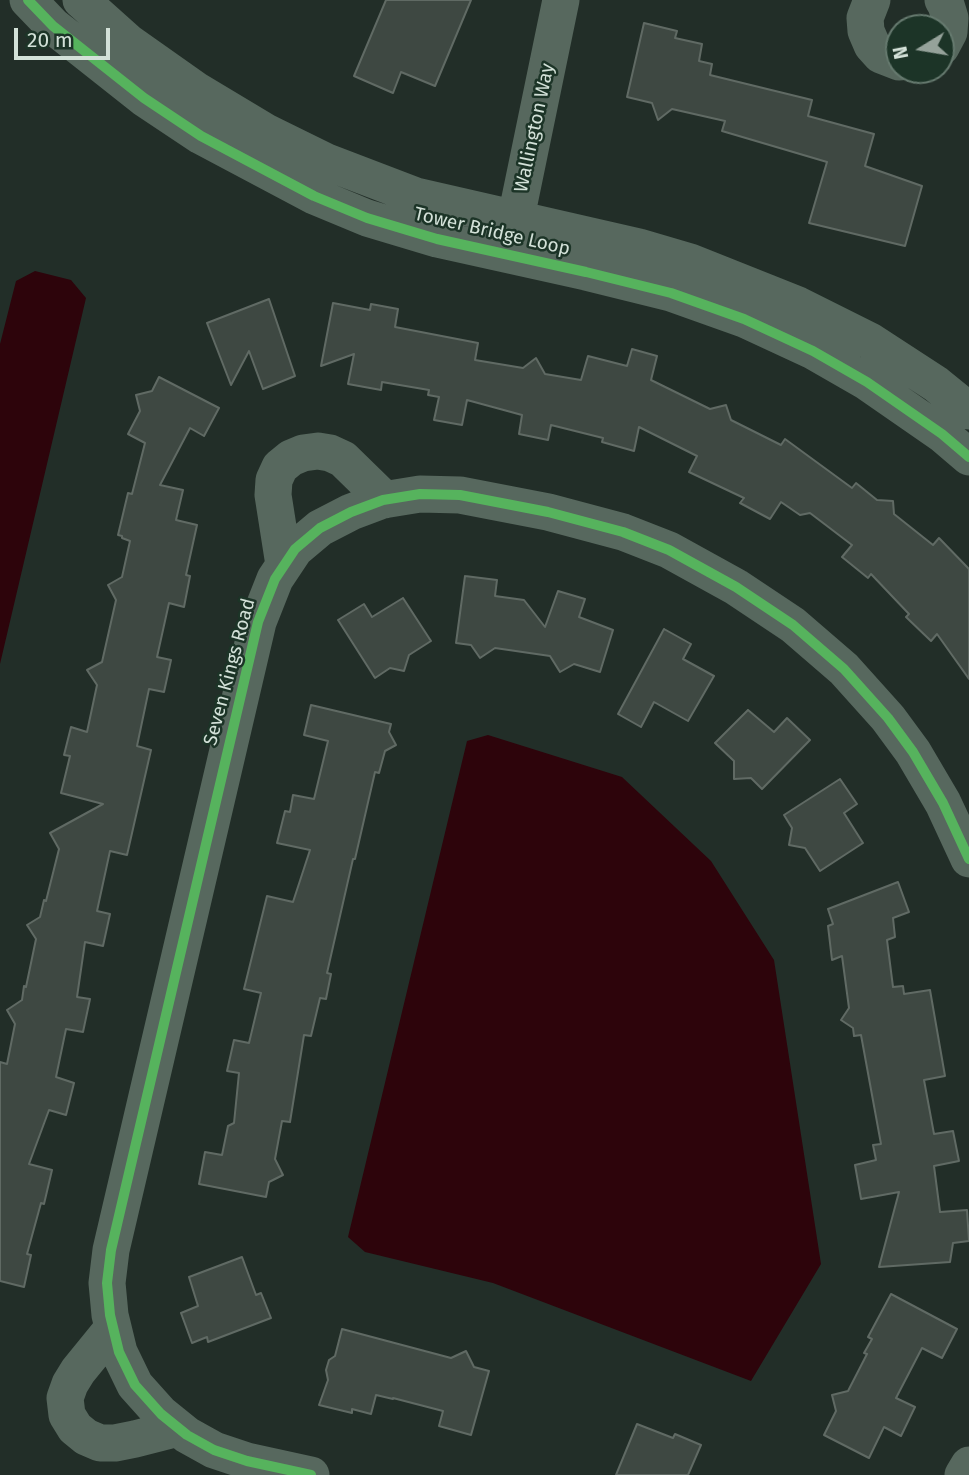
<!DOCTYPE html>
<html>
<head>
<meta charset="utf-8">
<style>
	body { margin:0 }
	#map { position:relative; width:969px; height:1475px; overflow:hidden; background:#222e28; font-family:"Fira Sans",sans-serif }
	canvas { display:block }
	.north { position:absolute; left:885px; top:14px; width:70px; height:70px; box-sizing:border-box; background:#1c3427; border:2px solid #65796e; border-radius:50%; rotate:259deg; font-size:19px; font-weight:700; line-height:28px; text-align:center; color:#d3e1d8 }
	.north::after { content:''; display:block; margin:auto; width:24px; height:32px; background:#95a29a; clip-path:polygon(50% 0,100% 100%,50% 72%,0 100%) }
	.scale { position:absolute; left:14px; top:28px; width:96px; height:32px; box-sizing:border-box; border:4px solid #d3e1d8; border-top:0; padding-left:9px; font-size:21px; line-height:24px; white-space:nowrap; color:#d3e1d8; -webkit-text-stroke:5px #1c3427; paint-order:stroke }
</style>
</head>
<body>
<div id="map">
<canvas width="969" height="1475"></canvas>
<div class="north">N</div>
<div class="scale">20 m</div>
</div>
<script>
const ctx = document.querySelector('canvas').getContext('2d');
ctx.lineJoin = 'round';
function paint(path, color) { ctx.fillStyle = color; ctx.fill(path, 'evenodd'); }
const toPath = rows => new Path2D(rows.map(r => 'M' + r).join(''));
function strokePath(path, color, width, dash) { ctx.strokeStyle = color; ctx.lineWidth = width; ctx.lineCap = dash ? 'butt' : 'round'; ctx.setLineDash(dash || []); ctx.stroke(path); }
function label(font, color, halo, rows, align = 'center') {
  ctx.font = font + ' "Fira Sans",sans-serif'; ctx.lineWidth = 5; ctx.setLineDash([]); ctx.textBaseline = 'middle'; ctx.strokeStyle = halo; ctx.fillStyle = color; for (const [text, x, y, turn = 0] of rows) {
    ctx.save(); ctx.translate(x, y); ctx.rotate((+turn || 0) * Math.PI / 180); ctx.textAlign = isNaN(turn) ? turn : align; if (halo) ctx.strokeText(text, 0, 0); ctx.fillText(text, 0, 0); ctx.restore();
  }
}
paint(toPath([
	[35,271,71,280,86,298,0,664,0,344,16,281],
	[488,735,622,777,711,861,774,960,821,1264,751,1381,493,1283,365,1252,348,1237,467,741]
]), '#2d040b');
const building = toPath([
	[386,0,471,0,435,86,401,72,393,93,354,76,386,0],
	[644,23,677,31,675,38,702,44,699,61,712,64,710,75,812,100,808,116,874,134,865,166,922,186,905,246,809,223,827,162,722,131,725,121,672,109,658,120,652,103,627,97,644,23],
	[269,299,295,376,263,389,249,351,231,385,207,323,269,299],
	[333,303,370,310,371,304,398,309,395,327,478,343,475,360,523,368,536,358,545,374,581,380,588,356,627,366,632,349,657,356,651,380,710,409,726,405,731,420,781,445,785,439,852,488,856,483,877,500,893,501,894,514,933,545,939,538,969,569,969,679,937,634,931,641,906,617,909,614,871,574,868,578,842,557,852,545,810,513,800,515,781,502,770,519,740,503,744,498,689,472,697,456,639,427,634,451,602,442,603,438,551,425,548,440,519,434,522,415,467,400,462,425,434,420,439,397,428,395,429,390,382,382,381,390,348,384,354,354,321,366,333,303],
	[159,377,219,408,204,436,190,428,160,485,183,490,176,520,197,525,186,575,190,576,184,607,169,603,157,657,171,660,164,692,149,689,137,746,151,750,127,855,110,851,97,911,110,914,103,946,85,942,77,997,90,999,83,1032,66,1029,56,1077,74,1083,66,1115,49,1110,29,1164,52,1170,44,1204,41,1203,27,1254,31,1255,24,1287,0,1281,0,1062,7,1064,15,1024,7,1010,22,1000,24,986,26,987,36,939,27,925,40,917,44,900,46,901,59,849,50,833,103,804,61,793,70,756,64,755,71,727,87,732,97,685,87,670,102,662,116,600,108,585,122,577,130,541,122,538,122,536,118,535,128,493,132,494,145,443,128,434,140,411,136,395,152,391,159,377],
	[465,576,497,580,495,596,524,600,545,627,558,591,585,599,579,617,613,630,600,672,574,664,560,672,550,656,495,648,480,658,471,645,456,643,465,576],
	[403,598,431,641,409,655,404,671,390,668,375,678,338,620,364,604,372,617,403,598],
	[664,629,691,644,683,659,714,676,688,721,654,702,641,727,618,714,664,629],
	[311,705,391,724,389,732,396,745,385,751,379,773,375,772,355,859,353,859,327,973,331,974,326,999,320,998,311,1036,304,1035,290,1122,282,1121,275,1159,283,1175,269,1182,266,1197,199,1184,205,1152,222,1155,228,1126,234,1123,239,1073,227,1071,234,1040,249,1043,261,993,244,989,267,896,293,902,310,850,277,843,285,811,290,812,293,795,314,799,328,741,304,735,311,705],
	[748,710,774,732,787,718,810,740,762,789,751,778,734,779,734,761,715,743,748,710],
	[840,779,857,804,844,813,863,843,820,871,805,848,789,845,792,828,784,815,840,779],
	[898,882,909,912,893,918,895,937,887,940,893,987,903,986,904,994,930,990,945,1076,924,1080,934,1134,953,1131,959,1161,934,1166,940,1212,967,1210,969,1241,953,1243,950,1262,879,1267,899,1192,861,1199,855,1165,876,1160,873,1145,881,1144,861,1035,854,1036,853,1028,841,1020,849,1008,842,956,832,960,828,926,833,924,828,909,898,882],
	[242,1257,256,1295,261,1293,271,1318,208,1342,207,1337,192,1343,181,1313,198,1306,189,1277,242,1257],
	[891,1294,957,1329,942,1358,922,1348,896,1398,915,1407,901,1436,884,1427,869,1458,824,1435,836,1411,832,1395,848,1391,867,1354,864,1353,872,1339,868,1337,891,1294],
	[342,1329,451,1358,466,1351,474,1367,489,1371,471,1435,439,1426,443,1411,393,1398,393,1399,376,1395,371,1414,352,1409,352,1413,319,1405,328,1380,326,1370,329,1360,335,1356,342,1329],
	[637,1424,673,1438,675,1434,701,1445,688,1475,616,1475,637,1424]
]);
paint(building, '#3e4842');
strokePath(building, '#606a64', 2);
strokePath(toPath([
	[28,0,53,26,144,98,201,136,314,196,367,218,437,239,586,272,671,293,744,319,813,351,867,382,942,434,969,457],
	[81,0,128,42,196,90,266,132,327,162,416,196,639,247,690,262,798,305,870,341,936,384,969,411],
	[872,0,865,18,866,31,872,45,881,55,899,62],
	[941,47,949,32,950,18,946,5,943,0],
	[511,242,561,0],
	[284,565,273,495,274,480,280,467,291,458,303,453,318,451,330,453,343,459,385,500],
	[113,1328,78,1371,70,1384,65,1398,67,1415,75,1428,86,1437,100,1443,115,1443,135,1439,178,1428],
	[311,1475,247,1461,214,1450,187,1435,161,1414,135,1385,119,1352,110,1315,107,1283,111,1250,258,622,275,579,295,549,320,528,351,512,383,500,420,494,460,495,548,512,623,532,669,550,736,587,793,625,844,669,888,718,913,752,943,803,969,859],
	[963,1475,969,1465]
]), '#57685e', 37);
strokePath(toPath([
	[28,0,53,26,144,98,201,136,314,196,367,218,437,239,586,272,671,293,744,319,813,351,867,382,942,434,969,457],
	[311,1475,247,1461,214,1450,187,1435,161,1414,135,1385,119,1352,110,1315,107,1283,111,1250,258,622,275,579,295,549,320,528,351,512,383,500,420,494,460,495,548,512,623,532,669,550,736,587,793,625,844,669,888,718,913,752,943,803,969,859]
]), '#56b35d', 10);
label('19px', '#d3e1d8', '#1c3427', [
	["Wallington Way",535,128,-78],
	["Tower Bridge Loop",492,232,13],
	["Seven Kings Road",230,672,-75]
]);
</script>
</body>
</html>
